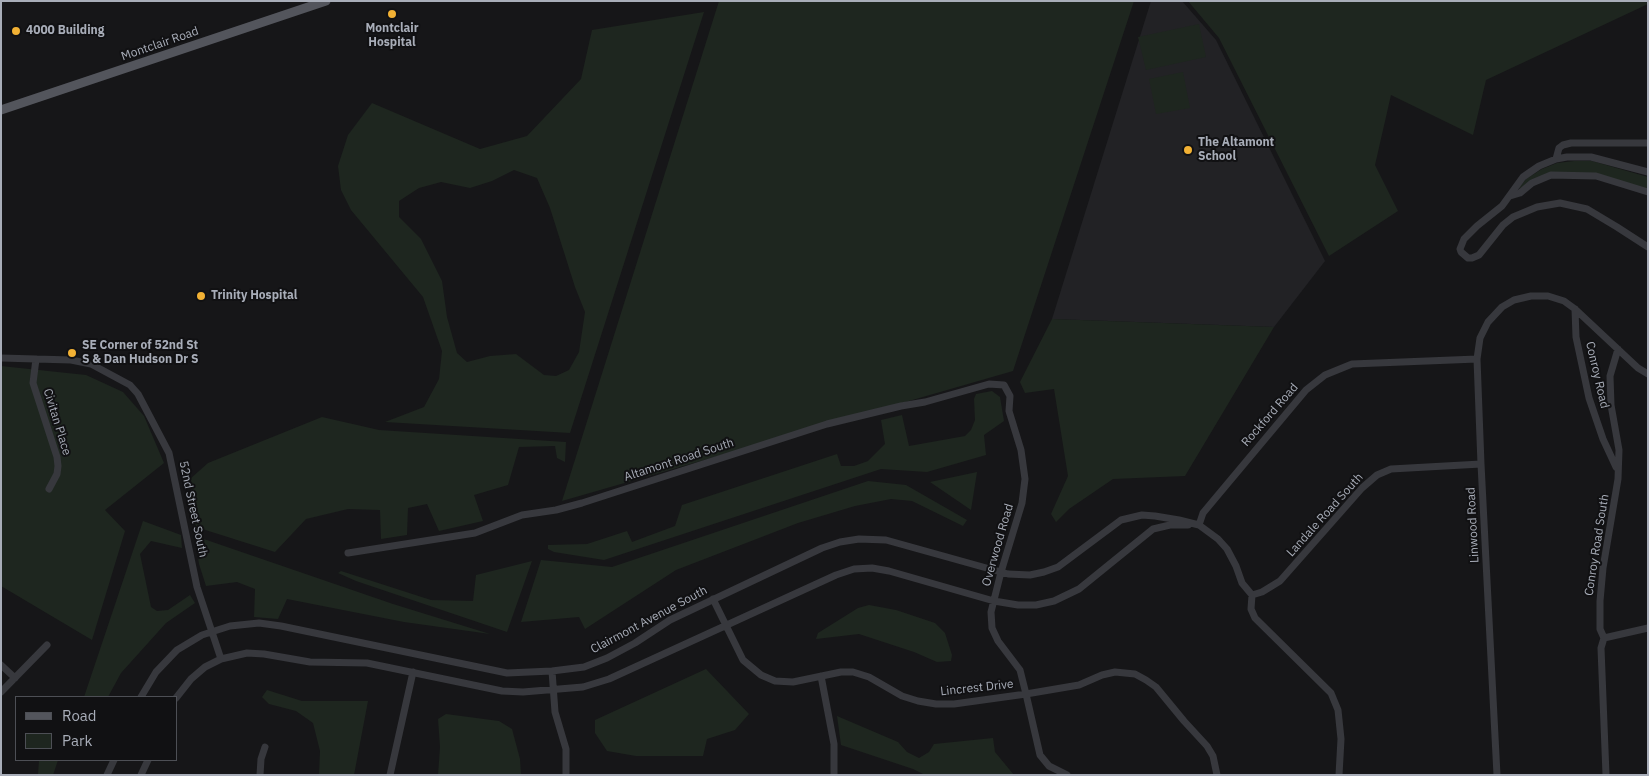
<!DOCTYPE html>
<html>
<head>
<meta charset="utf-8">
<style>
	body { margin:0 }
	#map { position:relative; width:1649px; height:776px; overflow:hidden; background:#161618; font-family:"IBM Plex Sans",sans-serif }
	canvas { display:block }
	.frame { position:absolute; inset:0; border:2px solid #a8adb8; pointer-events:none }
	.legend { position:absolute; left:15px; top:696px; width:162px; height:65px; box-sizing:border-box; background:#111113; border:1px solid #4d4f55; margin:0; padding:6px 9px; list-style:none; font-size:15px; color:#a8adb8 }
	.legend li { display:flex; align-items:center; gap:10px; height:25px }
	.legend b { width:25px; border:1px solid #4d4f55 }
</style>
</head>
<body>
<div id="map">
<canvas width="1649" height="776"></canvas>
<div class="frame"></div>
<ul class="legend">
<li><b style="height:6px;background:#53555c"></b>Road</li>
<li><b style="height:14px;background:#1e261f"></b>Park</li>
</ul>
</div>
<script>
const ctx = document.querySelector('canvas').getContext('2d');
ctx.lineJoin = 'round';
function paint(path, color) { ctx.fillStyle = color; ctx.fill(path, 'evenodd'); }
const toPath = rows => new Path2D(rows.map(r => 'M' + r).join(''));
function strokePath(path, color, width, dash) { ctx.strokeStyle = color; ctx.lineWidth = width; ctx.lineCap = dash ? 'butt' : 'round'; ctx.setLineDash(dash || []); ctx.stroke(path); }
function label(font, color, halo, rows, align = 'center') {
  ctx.font = font + ' "IBM Plex Sans",sans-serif'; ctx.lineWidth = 4; ctx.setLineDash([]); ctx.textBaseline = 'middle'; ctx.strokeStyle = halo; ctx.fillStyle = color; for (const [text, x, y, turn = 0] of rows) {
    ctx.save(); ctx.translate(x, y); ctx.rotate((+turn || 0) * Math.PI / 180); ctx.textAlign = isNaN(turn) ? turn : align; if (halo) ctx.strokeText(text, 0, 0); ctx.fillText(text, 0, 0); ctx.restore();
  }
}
paint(toPath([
	[1151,1,1182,1,1216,40,1325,261,1274,327,1052,319]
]), '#222225');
paint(toPath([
	[719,1,1134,1,1013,371,562,501],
	[1188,1,1648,1,1648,4,1486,80,1473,135,1391,95,1375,165,1398,211,1329,256,1219,38],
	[704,12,570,433,385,422,424,407,439,379,442,351,423,297,351,210,341,190,338,166,348,135,372,103,480,149,527,136,581,79,592,30],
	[514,170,537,178,550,208,575,287,585,312,579,352,569,370,556,376,544,375,516,354,490,356,467,362,457,353,447,317,442,281,421,239,399,217,399,201,419,188,441,182,470,188,492,181],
	[1199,24,1206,57,1146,70,1138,37],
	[1183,72,1190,108,1156,114,1149,79],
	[1574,161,1592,161,1648,177,1648,190,1562,172,1518,189,1526,179,1542,169,1557,163],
	[1052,319,1274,327,1185,476,1113,479,1069,509,1056,522,1051,514,1068,476,1054,389,1025,393,1020,382],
	[1,366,86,375,123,392,144,416,164,463,105,510,125,531,92,640,1,586],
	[992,391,1000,397,1004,421,984,435,986,455,927,472,881,469,604,560,554,552,548,549,548,545,587,544,627,531,632,542,675,526,682,505,837,454,841,466,854,466,868,461,885,444,881,420,902,415,909,446,965,436,971,430,975,420,974,399,976,394],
	[322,417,379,430,566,442,565,462,557,458,555,446,519,447,508,485,474,495,483,521,439,531,427,504,408,508,407,535,381,539,380,510,348,509,306,519,275,552,196,527,190,479,208,463],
	[977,472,971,510,930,482],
	[868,481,906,485,967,520,963,526,912,501,891,499,855,506,798,523,676,570,585,629,579,617,521,622,541,560,612,567],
	[143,521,181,535,182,548,151,541,140,554,151,607,157,611,168,610,190,595,195,603,166,623,121,673,108,697,84,697],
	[195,536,393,604,490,634,404,622,287,599,278,619,254,617,255,589,237,582,206,586,199,564],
	[532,561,507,632,356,581,338,573,341,571,431,600,473,601,476,575],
	[869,605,896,610,935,623,945,633,952,655,951,661,937,662,914,652,859,634,816,639,818,633,858,608],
	[706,669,749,714,735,730,707,739,703,756,636,756,607,751,595,733,595,720],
	[267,690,302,701,368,701,354,775,319,775,320,751,313,723,296,711,269,704,262,697],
	[446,714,499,721,512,729,520,759,521,775,438,775,440,747,438,719],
	[837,716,898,742,907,752,919,758,929,752,934,744,993,738,995,752,1014,775,925,775,913,769,841,745],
	[39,760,58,760,53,775,38,775]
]), '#1e261f');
strokePath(toPath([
	[1556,159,1559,148,1563,145,1571,143,1648,143],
	[1648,172,1591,157,1567,157,1556,159,1539,166,1523,177,1502,206,1477,226,1464,239,1460,249,1461,252,1468,258,1472,258,1479,255,1503,225,1513,217,1537,207,1560,203,1587,209,1617,227,1648,247],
	[1510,196,1520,193,1532,183,1551,175,1596,176,1648,192],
	[1575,309,1576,337,1589,398,1603,439,1616,467],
	[1,358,71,360,91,364,130,385,138,394,169,453,197,587,221,659],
	[36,359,33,383,57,457,58,466,57,474,49,489],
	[1199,525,1203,513,1213,501,1306,390,1325,375,1352,364,1477,359],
	[348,553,475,533,522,515,556,510,582,503,827,424,901,406,925,402,989,384,1004,385,1010,396,1009,411,1021,450,1025,479,1022,503,1001,572,991,612,992,628,998,641,1020,670,1026,694,954,704,936,704,918,701,902,696,869,677,853,672,841,672,793,682,775,681,761,675,743,660,713,599],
	[1252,595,1262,592,1280,581,1362,488,1377,475,1391,469,1481,464],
	[1604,638,1648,628],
	[1,665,15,678],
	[552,671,555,712,566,749,566,775],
	[821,676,834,744,834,775],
	[1,692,47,645],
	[141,697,156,672,177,650,202,635,230,626,259,623,281,626,507,673,552,671,584,667,607,658,635,643,670,620,822,548,840,542,859,539,886,540,1008,574,1030,575,1044,572,1058,567,1121,520,1142,515,1155,516,1179,520,1199,525,1218,539,1227,549,1236,566,1242,583,1252,595,1251,609,1255,618,1331,693,1338,710,1341,739,1339,775],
	[176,698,191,679,205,667,221,659,247,653,264,654,310,662,367,663,502,691,523,692,583,687,609,679,836,575,854,569,872,568,889,571,994,601,1018,605,1036,605,1054,601,1079,589,1153,529,1170,525,1188,525],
	[107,775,114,760],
	[141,775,148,760],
	[260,775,261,759,265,747],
	[390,775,413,672],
	[1067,775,1049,766,1040,755,1026,694,1079,685,1102,675,1115,672,1135,674,1146,680,1156,687,1184,721,1207,746,1213,756,1217,775],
	[1497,775,1481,464,1477,359,1480,338,1488,322,1502,307,1514,300,1531,296,1548,296,1564,301,1575,309,1638,368,1648,374],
	[1606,775,1601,648,1604,638,1600,629,1600,601,1603,568,1618,479,1619,450,1611,405,1610,376,1618,349]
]), '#37383d', 7);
strokePath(toPath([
	[1,110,326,1]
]), '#53555c', 9);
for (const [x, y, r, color] of [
	[392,14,5,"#f2b134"],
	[16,31,5,"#f2b134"],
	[1188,150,5,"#f2b134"],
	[201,296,5,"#f2b134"],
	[72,353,5,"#f2b134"]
]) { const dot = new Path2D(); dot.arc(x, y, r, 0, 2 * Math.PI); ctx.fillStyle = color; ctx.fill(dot); strokePath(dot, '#111113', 2); }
label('bold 12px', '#a8adb8', '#111113', [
	["Montclair",392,29,"center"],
	["Hospital",392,43,"center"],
	["4000 Building",26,31],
	["The Altamont",1198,143],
	["School",1198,157],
	["Trinity Hospital",211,296],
	["SE Corner of 52nd St",82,346],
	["S & Dan Hudson Dr S",82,360]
], 'left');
label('12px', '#a8adb8', '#111113', [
	["Montclair Road",160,44,-19],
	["Conroy Road",1597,375,77],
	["Rockford Road",1270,415,-49],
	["Civitan Place",57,422,73],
	["Altamont Road South",679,460,-18],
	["52nd Street South",193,509,78],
	["Landale Road South",1325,515,-48],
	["Linwood Road",1473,525,-93],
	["Overwood Road",998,545,-74],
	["Conroy Road South",1597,545,-81],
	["Clairmont Avenue South",649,620,-28],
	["Lincrest Drive",977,688,-6]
]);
</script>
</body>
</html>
